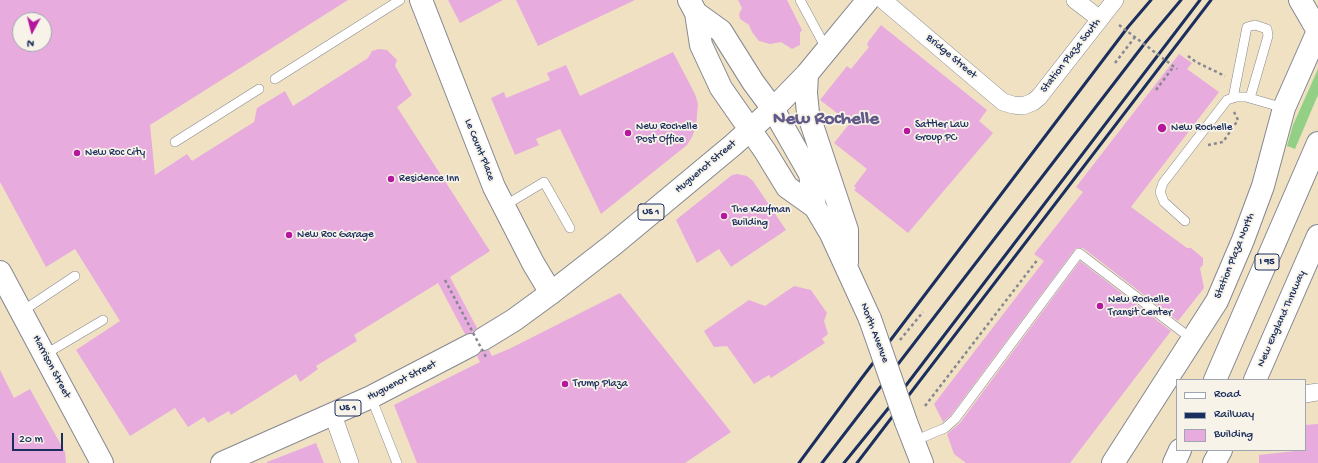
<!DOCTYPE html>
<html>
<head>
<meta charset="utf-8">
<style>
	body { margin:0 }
	#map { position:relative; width:1318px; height:463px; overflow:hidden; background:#f0e1c3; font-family:"Gochi Hand",sans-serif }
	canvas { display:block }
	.legend { position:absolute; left:1176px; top:379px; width:130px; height:72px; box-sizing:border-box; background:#f7f3e8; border:1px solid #9fa5b1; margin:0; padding:5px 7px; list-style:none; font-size:12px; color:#1b2f5e }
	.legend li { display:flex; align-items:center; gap:8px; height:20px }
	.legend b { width:20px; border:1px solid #9fa5b1 }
	.north { position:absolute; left:12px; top:12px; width:40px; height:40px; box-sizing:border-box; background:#f7f3e8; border:1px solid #9fa5b1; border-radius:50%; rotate:187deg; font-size:11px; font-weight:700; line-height:16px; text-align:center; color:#1b2f5e }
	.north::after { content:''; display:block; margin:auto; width:14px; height:18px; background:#b5179e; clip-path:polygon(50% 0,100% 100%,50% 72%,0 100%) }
	.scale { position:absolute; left:12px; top:433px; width:51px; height:18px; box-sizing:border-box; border:2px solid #1b2f5e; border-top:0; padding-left:5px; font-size:12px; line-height:14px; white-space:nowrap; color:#1b2f5e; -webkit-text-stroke:3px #f7f3e8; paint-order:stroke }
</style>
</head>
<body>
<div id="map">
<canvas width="1318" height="463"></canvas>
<ul class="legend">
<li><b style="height:5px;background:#fff"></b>Road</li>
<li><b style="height:5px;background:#1b2f5e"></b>Railway</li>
<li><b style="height:11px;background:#e7acdd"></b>Building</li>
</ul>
<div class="north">N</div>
<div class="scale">20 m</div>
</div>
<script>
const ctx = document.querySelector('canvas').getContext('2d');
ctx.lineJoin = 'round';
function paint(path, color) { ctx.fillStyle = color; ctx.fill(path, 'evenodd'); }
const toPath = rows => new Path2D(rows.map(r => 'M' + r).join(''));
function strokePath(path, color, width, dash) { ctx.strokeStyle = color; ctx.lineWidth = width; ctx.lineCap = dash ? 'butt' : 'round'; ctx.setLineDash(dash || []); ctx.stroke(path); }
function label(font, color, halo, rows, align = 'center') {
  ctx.font = font + ' "Gochi Hand",sans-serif'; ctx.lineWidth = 3.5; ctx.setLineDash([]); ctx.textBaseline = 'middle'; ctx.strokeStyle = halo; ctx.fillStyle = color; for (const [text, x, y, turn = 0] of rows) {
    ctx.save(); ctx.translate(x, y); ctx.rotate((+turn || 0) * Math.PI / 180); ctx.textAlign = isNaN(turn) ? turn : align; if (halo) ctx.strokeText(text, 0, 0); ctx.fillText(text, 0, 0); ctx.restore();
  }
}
paint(toPath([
	[1318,69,1318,95,1295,149,1287,146,1293,125]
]), '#93d085');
paint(toPath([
	[0,0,348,0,150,125,155,175,187,154,192,161,254,122,257,108,285,91,293,106,368,58,372,51,379,49,387,50,397,60,395,66,412,95,397,107,490,251,450,277,477,328,472,333,465,334,438,283,354,335,357,341,316,366,318,369,300,382,296,374,231,415,229,411,208,423,204,417,188,427,175,408,130,436,76,350,120,321,75,249,46,267,0,182],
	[20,20,44,20,44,44,20,44],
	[448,0,503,0,460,23],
	[516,0,635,0,538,46],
	[738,0,787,0,802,30,800,33,800,45,792,49,781,42,770,44,759,41,752,32,749,25,740,19,739,14,742,8],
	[881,25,987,110,979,121,993,133,908,233,854,190,856,188,854,186,867,169,834,143,850,123,820,100,847,66,851,69,869,47,867,45,868,42],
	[673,52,695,94,698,104,696,127,692,137,687,145,601,214,560,129,536,139,539,145,515,155,491,98,504,92,506,98,550,80,547,73,566,65,580,96],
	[1179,54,1192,63,1187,69,1219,92,1131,207,1187,248,1191,248,1203,258,1203,265,1200,268,1204,288,1178,321,1083,248,1076,248,951,415,943,422,934,404,1044,261,1034,254,1083,192,1076,187],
	[737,174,747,176,753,181,786,230,731,267,719,249,697,263,676,220,732,175],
	[1080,261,1171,331,1070,463,966,463,954,454,947,434,960,423],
	[794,286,811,290,827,313,824,321,828,334,822,339,825,343,771,378,769,375,754,384,727,346,714,347,704,331,749,300,765,306],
	[620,293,731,432,685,463,417,463,394,405,480,362,477,356,482,351,489,350,492,356,509,349],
	[0,370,14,398,30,389,65,452,66,463,0,463],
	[1318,424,1318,463,1259,463,1259,455,1305,450,1305,425],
	[316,443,324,463,267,463,267,462]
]), '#e7acdd');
const lane = toPath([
	[800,0,827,50],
	[275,79,400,0],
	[1233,98,1247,27,1255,25,1267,29,1268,36,1250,98],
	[175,142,259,89],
	[504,206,544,182,570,228],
	[1185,221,1164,202,1160,192,1163,183,1227,100,1236,97,1246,97,1284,108],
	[21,312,75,276],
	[44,355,103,320],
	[371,397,397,463],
	[914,441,945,428,955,419,1079,253,1193,340]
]);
const street = toPath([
	[883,0,1003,102,1013,105,1023,106,1033,102,1039,97,1115,0],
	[1075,0,1100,19],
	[1305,394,1318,392],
	[333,415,350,463]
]);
const secondary = toPath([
	[421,0,494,187,533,263,551,293],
	[1300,0,1318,31],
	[0,272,102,463],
	[1113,463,1217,301,1243,240,1263,186,1284,108,1318,31]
]);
const primary = toPath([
	[689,0,696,13,701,45,721,88,765,151,787,187,815,207,831,234,870,319],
	[696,13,721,31,753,82,773,109,810,174,815,207],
	[807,74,806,93,808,113,847,230,847,262],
	[483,339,514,320,551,293,614,244,733,145,773,109,807,74,868,0],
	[906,422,922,463],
	[222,463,371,397,471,345]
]);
const highway = toPath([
	[1215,380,1318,143],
	[1255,380,1318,236],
	[1174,463,1180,450],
	[1214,463,1221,450]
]);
strokePath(lane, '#868890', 10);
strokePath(street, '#868890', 18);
strokePath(secondary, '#868890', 24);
strokePath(primary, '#868890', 24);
strokePath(highway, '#868890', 24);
strokePath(toPath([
	[1188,56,1196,62,1225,76],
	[1115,63,1135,37],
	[1156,90,1174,66],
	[1208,145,1223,142,1238,120,1234,112],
	[900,340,923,312],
	[925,406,1038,259]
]), '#868890', 2.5, [3, 3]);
strokePath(lane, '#fff', 9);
strokePath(street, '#fff', 17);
strokePath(secondary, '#fff', 22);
strokePath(primary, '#fff', 22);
strokePath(highway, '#fff', 22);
strokePath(toPath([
	[799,463,861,379,1128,27,1151,0],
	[822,463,1145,43,1181,0],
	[844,463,891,405,1200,0],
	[857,463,1211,0]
]), '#1b2f5e', 3);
const primaryBridge = toPath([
	[870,319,906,422]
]);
strokePath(primaryBridge, '#868890', 24, []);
strokePath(toPath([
	[1119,25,1177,69],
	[445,280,487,359]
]), '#868890', 2.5, [3, 3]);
strokePath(primaryBridge, '#fff', 22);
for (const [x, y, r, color] of [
	[1162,128,5,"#b5179e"],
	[907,131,4,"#b5179e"],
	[628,133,4,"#b5179e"],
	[77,153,4,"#b5179e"],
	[391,179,4,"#b5179e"],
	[724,216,4,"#b5179e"],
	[289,235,4,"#b5179e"],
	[1100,306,4,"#b5179e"],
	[565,384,4,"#b5179e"]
]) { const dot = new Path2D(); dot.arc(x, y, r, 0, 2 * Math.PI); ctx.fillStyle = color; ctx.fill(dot); strokePath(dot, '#f7f3e8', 1.5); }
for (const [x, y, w] of [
	[651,212,26],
	[1267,262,24],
	[348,408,26]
]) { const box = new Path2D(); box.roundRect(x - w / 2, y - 8, w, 16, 3); ctx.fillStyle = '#f7f3e8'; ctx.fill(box); strokePath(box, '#1b2f5e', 1); }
label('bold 10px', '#1b2f5e', null, [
	["US 1",651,212],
	["I 95",1267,262],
	["US 1",348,408]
]);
label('11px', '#1b2f5e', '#f7f3e8', [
	["Station Plaza South",1071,56,-52],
	["Bridge Street",951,57,40],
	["Le Count Place",479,150,68],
	["Huguenot Street",706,167,-40],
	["Station Plaza North",1235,256,-68],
	["New England Thruway",1282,319,-66],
	["North Avenue",874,333,69],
	["Harrison Street",51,367,62],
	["Huguenot Street",402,381,-27]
]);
label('11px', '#1b2f5e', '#f7f3e8', [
	["Sattler Law",915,125],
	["Group PC",915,138],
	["New Rochelle",636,127],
	["Post Office",636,140],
	["New Rochelle",1171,128],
	["New Roc City",85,153],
	["Residence Inn",399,179],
	["The Kaufman",732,210],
	["Building",732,223],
	["New Roc Garage",297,235],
	["New Rochelle",1108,300],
	["Transit Center",1108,313],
	["Trump Plaza",573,384]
], 'left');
label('bold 19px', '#625b8a', '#f7f3e8', [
	["New Rochelle",826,120]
]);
</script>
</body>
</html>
